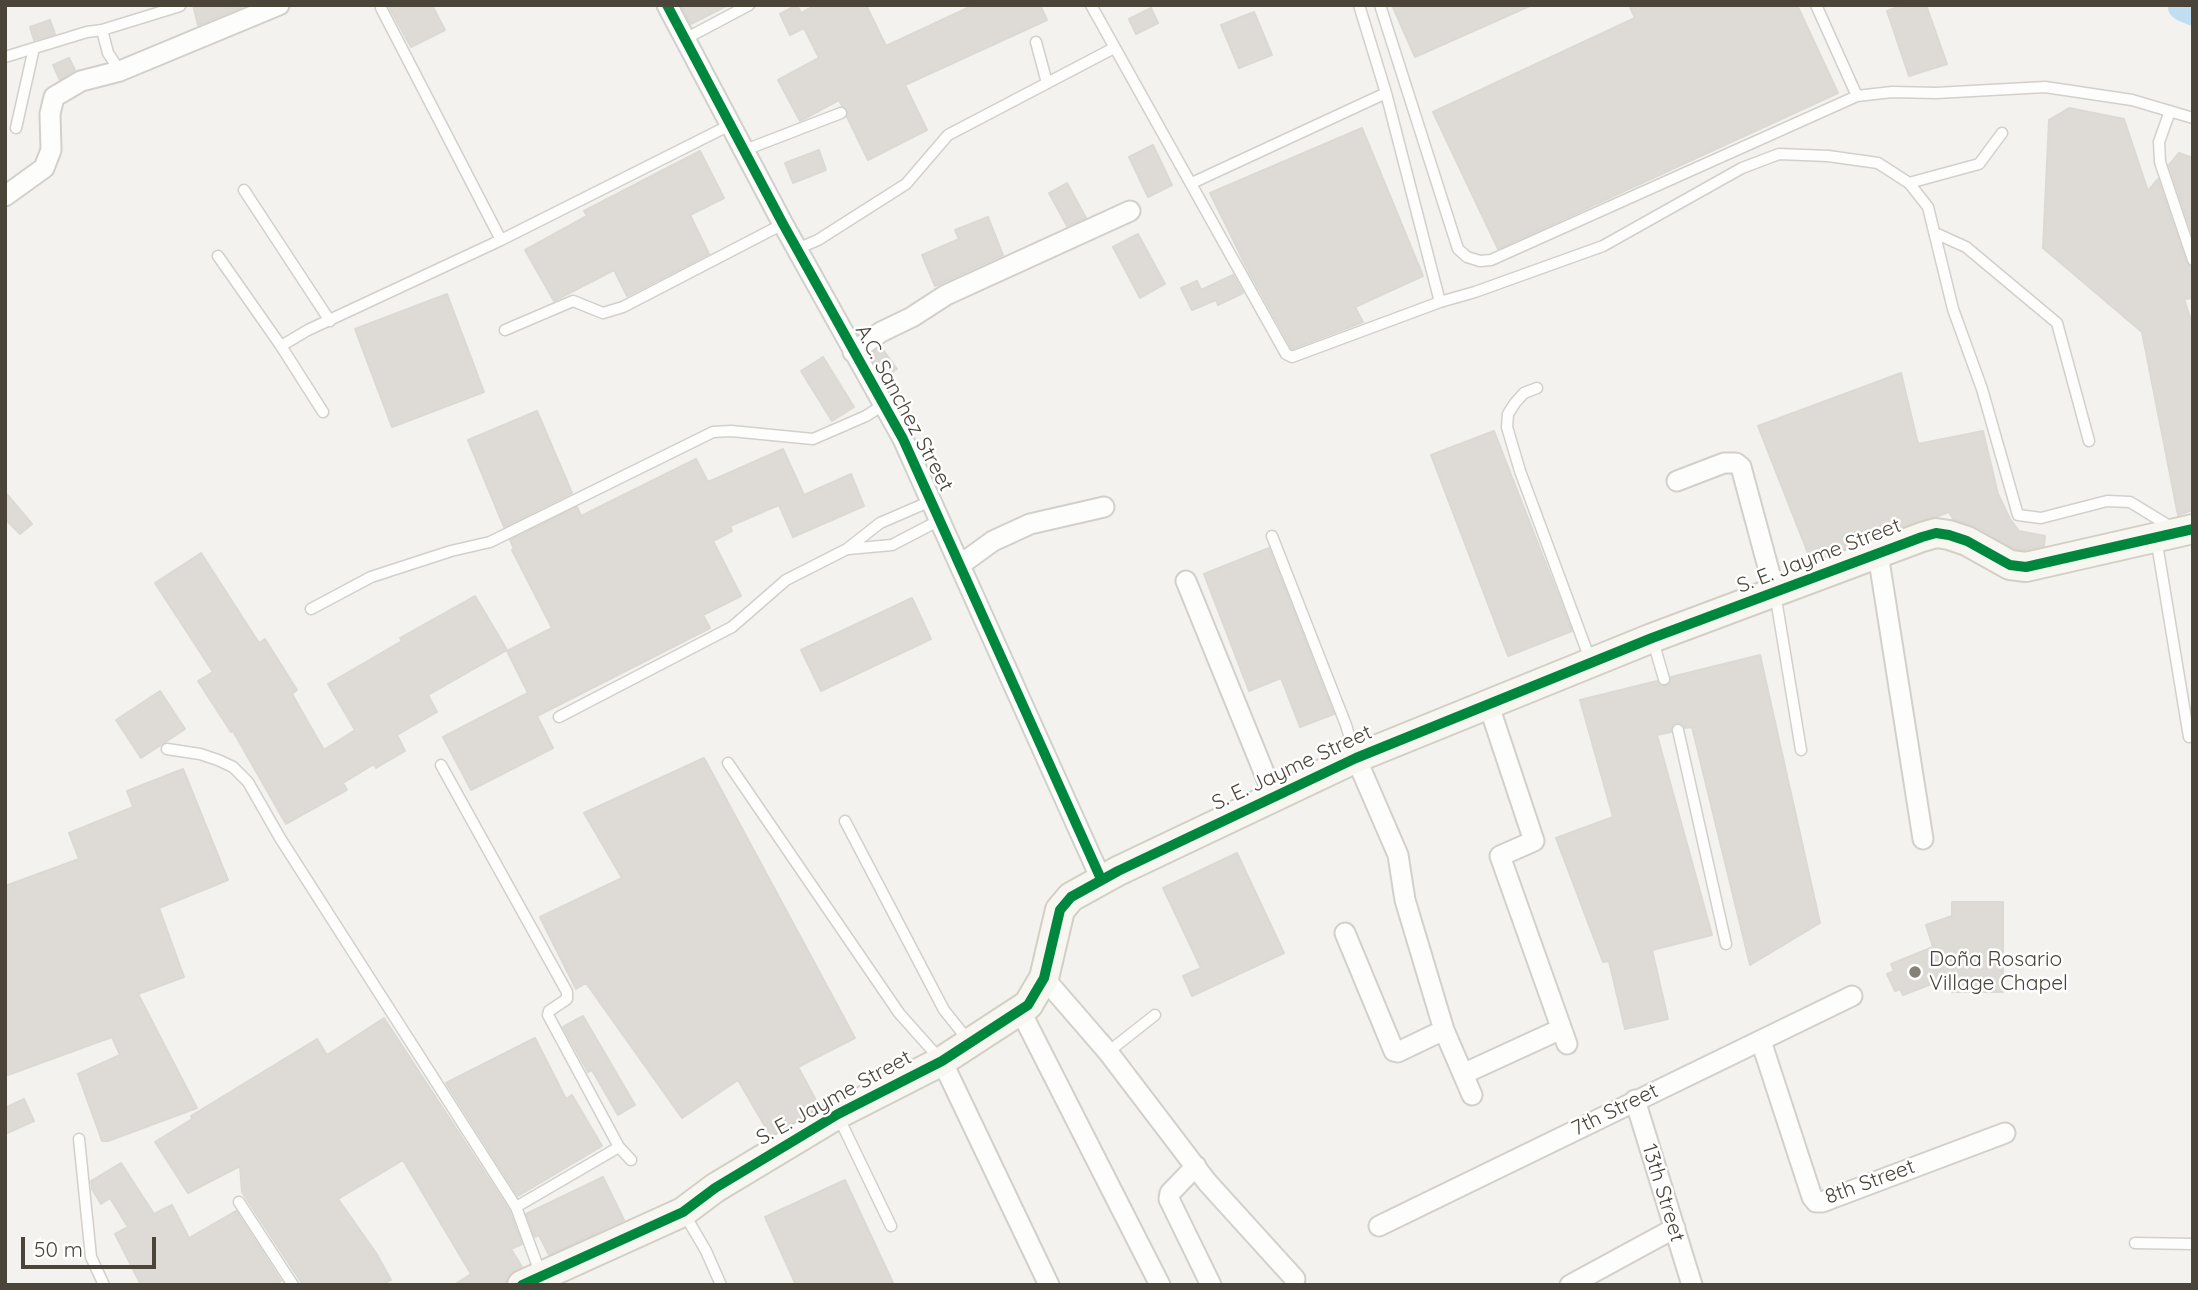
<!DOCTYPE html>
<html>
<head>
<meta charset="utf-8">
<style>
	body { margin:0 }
	#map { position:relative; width:2198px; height:1290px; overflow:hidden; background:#f4f2ee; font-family:Quicksand,sans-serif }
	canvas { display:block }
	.frame { position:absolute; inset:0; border:7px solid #4b4439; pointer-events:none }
	.scale { position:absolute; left:21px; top:1237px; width:135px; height:32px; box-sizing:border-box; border:4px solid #4b4439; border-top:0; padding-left:9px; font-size:21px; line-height:24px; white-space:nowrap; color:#4b4439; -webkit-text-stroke:5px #fff; paint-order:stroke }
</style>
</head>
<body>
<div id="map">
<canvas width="2198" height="1290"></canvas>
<div class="frame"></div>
<div class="scale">50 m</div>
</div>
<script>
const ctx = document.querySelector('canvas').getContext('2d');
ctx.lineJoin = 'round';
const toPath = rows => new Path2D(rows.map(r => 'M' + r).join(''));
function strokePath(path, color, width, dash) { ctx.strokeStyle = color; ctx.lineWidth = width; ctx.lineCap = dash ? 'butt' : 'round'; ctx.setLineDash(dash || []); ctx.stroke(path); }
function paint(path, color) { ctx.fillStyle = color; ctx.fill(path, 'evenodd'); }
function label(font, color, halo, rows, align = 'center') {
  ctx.font = font + ' Quicksand,sans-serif'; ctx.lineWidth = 5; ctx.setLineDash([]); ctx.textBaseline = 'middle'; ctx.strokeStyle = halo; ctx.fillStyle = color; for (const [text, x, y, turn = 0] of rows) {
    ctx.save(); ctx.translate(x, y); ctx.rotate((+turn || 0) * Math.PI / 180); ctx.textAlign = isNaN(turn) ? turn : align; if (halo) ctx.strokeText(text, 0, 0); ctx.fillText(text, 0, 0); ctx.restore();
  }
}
strokePath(toPath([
	[2184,5,2193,9]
]), '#c0ddf1', 33);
const building = toPath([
	[193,5,246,5,198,25,193,5],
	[388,5,432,5,445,30,411,47,388,5],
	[681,5,728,5,691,24,681,5],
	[797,5,801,13,815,5,866,5,886,46,974,5,1040,5,1047,20,905,85,927,130,868,160,847,117,848,110,842,106,839,100,800,121,778,80,819,58,804,28,790,35,780,14,797,5],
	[1392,5,1532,5,1415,57,1392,5],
	[1629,5,1797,5,1838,93,1498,249,1433,112,1635,18,1629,5],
	[1903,5,1926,5,1947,64,1909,76,1887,11,1903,5],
	[1151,8,1158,23,1136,34,1129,19,1151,8],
	[1254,12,1272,55,1239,68,1221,25,1254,12],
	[50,20,55,34,34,40,30,27,50,20],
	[69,58,75,70,60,80,53,65,69,58],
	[2069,108,2124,119,2148,191,2158,179,2186,262,2193,267,2193,298,2184,299,2193,326,2193,510,2178,515,2142,332,2043,248,2049,120,2069,108],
	[1362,128,1423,276,1355,307,1363,322,1292,349,1247,268,1210,193,1362,128],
	[1153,145,1172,185,1148,197,1129,157,1153,145],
	[819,150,826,170,793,183,785,163,819,150],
	[700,151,724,198,690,215,709,254,627,296,614,270,554,301,525,250,587,216,584,211,700,151],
	[2179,153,2193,158,2193,236,2169,165,2179,153],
	[1067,183,1086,218,1067,226,1049,193,1067,183],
	[988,217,1003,255,935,286,922,255,959,239,955,230,988,217],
	[1138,234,1165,284,1140,298,1113,247,1138,234],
	[1233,275,1243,293,1218,305,1216,300,1192,310,1181,288,1197,281,1201,290,1233,275],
	[447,294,484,392,392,427,355,329,447,294],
	[881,347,897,369,883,378,870,355,881,347],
	[823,357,854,407,832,421,801,371,823,357],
	[1901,373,1918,444,1983,431,1998,494,2010,519,2019,531,2045,536,2044,546,2025,550,2015,549,1975,526,1953,519,1949,512,1811,561,1758,426,1901,373],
	[537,411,572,493,504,527,468,440,537,411],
	[1494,431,1572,631,1508,656,1431,455,1494,431],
	[783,449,804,495,851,474,864,506,793,537,779,505,730,526,732,531,713,541,741,596,703,615,710,628,537,716,553,748,471,790,443,737,528,693,507,651,552,628,512,550,514,549,510,540,577,507,581,516,696,459,708,482,783,449],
	[5,492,32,524,20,534,5,519,5,492],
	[1269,548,1334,714,1300,727,1281,678,1249,691,1204,574,1269,548],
	[201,553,259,643,265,639,297,690,292,694,324,750,355,730,328,684,402,641,400,638,475,596,507,650,428,695,437,712,397,735,405,751,376,768,374,764,343,783,347,790,286,824,233,731,231,732,198,681,213,672,155,583,201,553],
	[912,598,931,639,821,691,801,650,912,598],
	[1760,655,1820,923,1750,965,1692,727,1685,728,1681,723,1674,724,1671,732,1657,735,1712,935,1652,950,1668,1019,1625,1029,1609,961,1603,962,1556,838,1613,817,1580,700,1657,681,1659,685,1665,686,1670,684,1671,677,1760,655],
	[160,691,185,729,141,758,116,720,160,691],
	[704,758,855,1038,798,1067,819,1106,770,1135,738,1080,682,1118,586,983,576,989,540,917,622,878,584,813,704,758],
	[183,769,228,880,159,908,184,977,138,994,197,1108,108,1141,102,1141,78,1074,120,1055,112,1037,5,1076,5,886,79,859,69,833,133,807,127,791,183,769],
	[1237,853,1284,953,1192,996,1183,976,1201,968,1163,888,1237,853],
	[1952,902,2003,902,2003,992,1952,992,1952,976,1903,995,1900,989,1895,991,1887,974,1894,971,1891,964,1933,947,1926,925,1952,916,1952,902],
	[583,1016,635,1105,618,1115,592,1070,588,1072,563,1027,583,1016],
	[384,1018,509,1210,522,1244,511,1249,522,1267,509,1275,504,1285,454,1285,471,1274,403,1160,338,1199,376,1253,391,1280,382,1285,303,1285,242,1192,240,1166,188,1193,155,1142,192,1119,191,1116,317,1039,327,1055,384,1018],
	[535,1038,566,1099,572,1095,602,1146,518,1196,446,1083,535,1038],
	[24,1099,34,1121,5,1134,5,1108,24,1099],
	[121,1163,154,1214,172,1205,189,1238,236,1211,281,1281,274,1285,141,1285,115,1234,128,1227,110,1198,101,1204,92,1189,91,1181,121,1163],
	[603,1177,624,1220,549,1255,539,1235,535,1237,526,1214,603,1177],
	[845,1180,894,1285,796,1285,765,1217,845,1180]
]);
paint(building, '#dedbd6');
strokePath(building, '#dcd9d4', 2);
const lane = toPath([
	[1091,5,1286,354,1292,357,1440,302],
	[1359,5,1386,93,1440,302,1475,292,1603,246,1742,168,1779,154,1828,156,1878,163,1909,183,1928,207,1953,309,1982,389,2018,515,2041,518,2107,501,2130,502,2171,527],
	[1380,5,1458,249,1467,257,1480,261,1491,260,1857,96,1892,92,1936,93,2045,87,2132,100,2193,118],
	[1816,5,1857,96],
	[381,8,501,240],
	[102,30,180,6],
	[685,39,749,5],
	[1036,42,1047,83],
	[5,57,87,32,102,30,108,53,120,71],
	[2170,111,2159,142,2160,162,2193,260],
	[16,128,34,48],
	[745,150,841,113],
	[1192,183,1386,93],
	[1909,183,1979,164,2002,133],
	[244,190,330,321],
	[1935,233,1966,247,2057,323,2089,441],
	[797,249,818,240,906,184,948,135,1114,48],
	[218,256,281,346,323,412],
	[505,330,573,301,603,313,623,307,783,224],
	[281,346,308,330,501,240,730,125],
	[1537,388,1524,393,1515,403,1508,414,1507,427,1520,471,1591,662],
	[1272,536,1346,725,1355,755],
	[2156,538,2189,737],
	[848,549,892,545,940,520],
	[1775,593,1801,750],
	[311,609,371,577,451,551,490,542,713,432,731,431,813,439,866,416,883,405],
	[1653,641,1664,679],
	[559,717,732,627,786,580,847,549,880,523,931,501],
	[1678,730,1726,944],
	[167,749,200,754,218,760,233,767,248,782,280,838,516,1207,541,1275],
	[728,763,899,1013,939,1058],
	[441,765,567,992,567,999,549,1011,548,1015,619,1147,516,1207],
	[845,821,944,1010,968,1040],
	[1108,1052,1155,1015],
	[838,1116,891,1226],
	[79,1139,91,1257,104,1285],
	[619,1147,631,1160],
	[239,1202,293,1285],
	[685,1215,706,1251,721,1285],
	[2135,1243,2193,1244]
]);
const street = toPath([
	[667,5,783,224,903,439,1101,879],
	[5,196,44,168,51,150,50,114,54,97,81,81,120,71,279,5],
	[853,352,881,332,912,317,946,295,1130,211],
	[1677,481,1724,463,1736,463,1741,467,1775,593],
	[1878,554,1923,839],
	[960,565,993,541,1030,524,1104,507],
	[1186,581,1274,797],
	[1488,703,1534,841,1500,856,1567,1044],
	[1356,758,1398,855,1405,900,1444,1030,1472,1095],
	[1345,933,1394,1051,1398,1052,1444,1030],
	[1044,978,1108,1052,1207,1182,1295,1279],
	[1020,1010,1160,1285],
	[1761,1041,1812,1197,1816,1202,1822,1202,2005,1133],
	[942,1061,1049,1285],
	[1463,1074,1561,1029],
	[1635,1100,1692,1285],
	[1196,1166,1170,1193,1169,1199,1211,1285],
	[1379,1226,1852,996],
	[1570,1285,1675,1228]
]);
const secondary = toPath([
	[522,1285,683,1212,715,1188,838,1114,942,1061,1028,1005,1044,978,1060,910,1071,897,1118,871,1356,758,1652,638,1922,537,1936,533,1949,535,1967,541,2010,565,2026,567,2193,529]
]);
strokePath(lane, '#d2d0cb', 13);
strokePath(street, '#d2d0cb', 23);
strokePath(secondary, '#d3cfc5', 32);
strokePath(lane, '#fdfdfc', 10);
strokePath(street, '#fdfdfc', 19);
strokePath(secondary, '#f7f6f1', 28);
strokePath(toPath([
	[667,5,783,224,903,439,1101,879],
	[522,1285,683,1212,715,1188,838,1114,942,1061,1028,1005,1044,978,1060,910,1071,897,1118,871,1356,758,1652,638,1922,537,1936,533,1949,535,1967,541,2010,565,2026,567,2193,529]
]), '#00873e', 10);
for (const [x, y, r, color] of [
	[1915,972,7,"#868178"]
]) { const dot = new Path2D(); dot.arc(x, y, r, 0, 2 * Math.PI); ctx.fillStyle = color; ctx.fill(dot); strokePath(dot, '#fff', 2.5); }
label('21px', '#4b4439', '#fff', [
	["A.C. Sanchez Street",904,408,62],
	["S. E. Jayme Street",1819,556,-21],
	["S. E. Jayme Street",1292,768,-25],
	["S. E. Jayme Street",834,1098,-29],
	["7th Street",1615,1110,-26],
	["8th Street",1870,1182,-20],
	["13th Street",1663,1193,73]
]);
label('21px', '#4b4439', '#fff', [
	["Doña Rosario",1929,960],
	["Village Chapel",1929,984]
], 'left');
</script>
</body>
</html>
